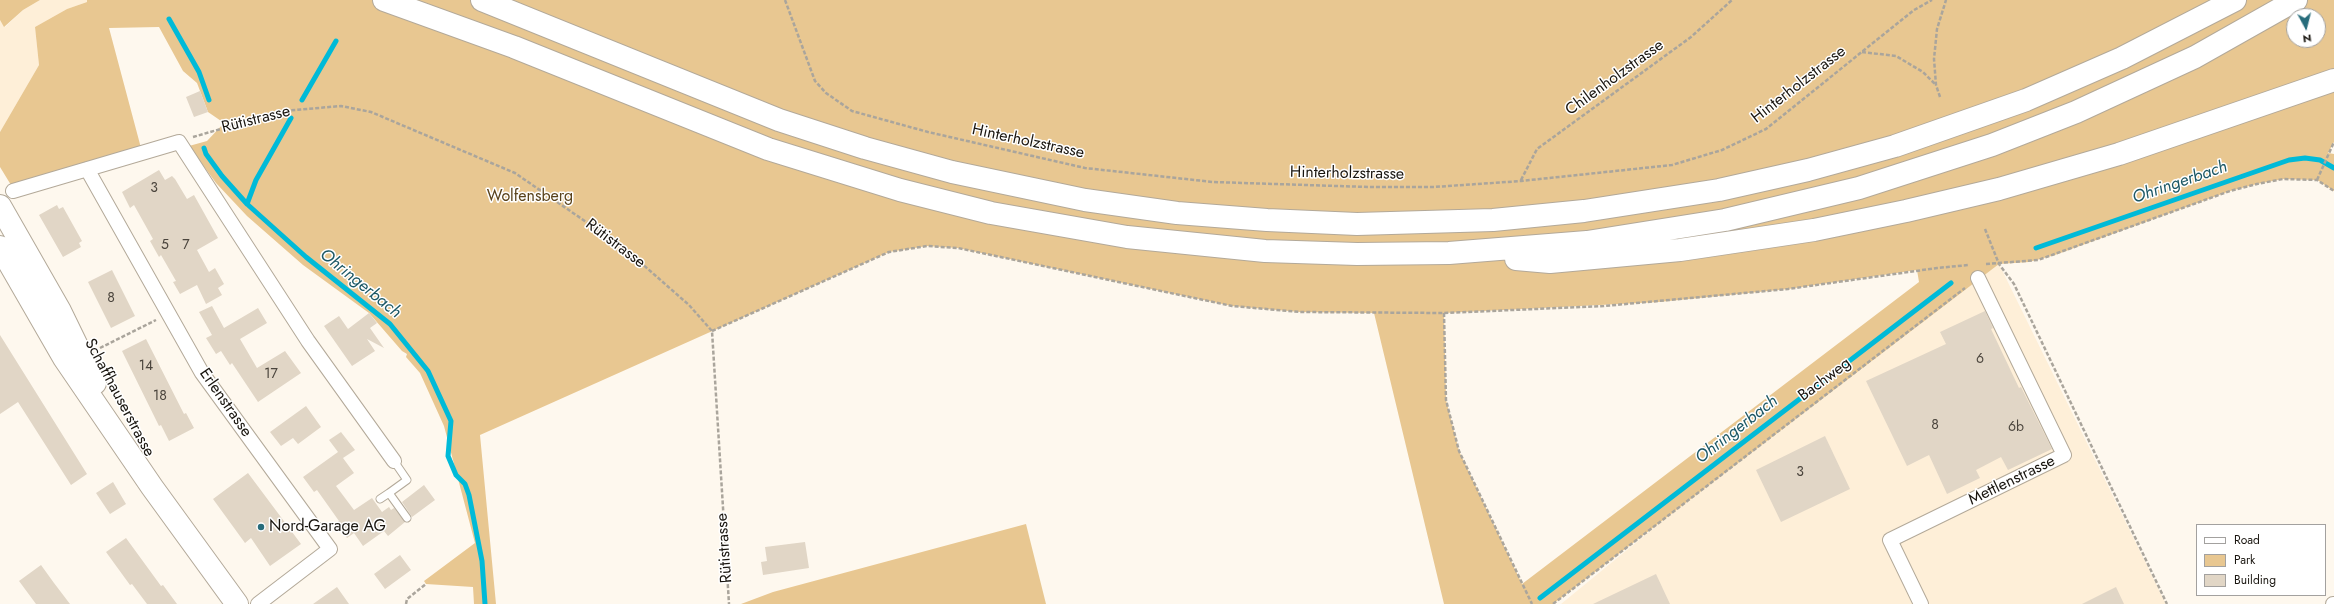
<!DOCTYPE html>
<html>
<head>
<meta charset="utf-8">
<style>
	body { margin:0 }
	#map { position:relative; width:2334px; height:604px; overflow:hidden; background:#fef8ee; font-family:Jost,sans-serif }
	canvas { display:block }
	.legend { position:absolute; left:2196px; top:524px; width:130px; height:72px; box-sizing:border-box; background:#fff; border:1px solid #a3a19f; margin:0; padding:5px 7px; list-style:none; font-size:12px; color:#19150f }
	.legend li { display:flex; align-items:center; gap:8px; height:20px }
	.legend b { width:20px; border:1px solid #a3a19f }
	.north { position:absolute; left:2286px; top:8px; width:40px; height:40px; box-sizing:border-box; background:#fff; border:1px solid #a3a19f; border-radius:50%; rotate:173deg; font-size:11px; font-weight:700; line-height:16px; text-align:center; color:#19150f }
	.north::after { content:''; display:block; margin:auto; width:14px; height:18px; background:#276c7b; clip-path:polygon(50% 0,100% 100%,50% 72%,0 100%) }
</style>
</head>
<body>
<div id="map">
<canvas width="2334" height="604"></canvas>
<ul class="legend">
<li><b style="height:5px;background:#fff"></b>Road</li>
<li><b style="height:11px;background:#e8c791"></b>Park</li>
<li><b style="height:11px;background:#e1d6c6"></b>Building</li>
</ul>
<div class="north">N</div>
</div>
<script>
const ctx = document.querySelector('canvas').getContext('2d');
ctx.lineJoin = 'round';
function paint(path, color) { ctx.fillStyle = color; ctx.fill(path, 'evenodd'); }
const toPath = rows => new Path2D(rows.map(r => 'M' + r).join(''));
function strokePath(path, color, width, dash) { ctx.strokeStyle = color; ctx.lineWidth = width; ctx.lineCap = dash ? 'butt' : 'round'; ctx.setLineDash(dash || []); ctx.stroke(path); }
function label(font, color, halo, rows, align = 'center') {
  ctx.font = font + ' Jost,sans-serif'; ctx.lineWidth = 3; ctx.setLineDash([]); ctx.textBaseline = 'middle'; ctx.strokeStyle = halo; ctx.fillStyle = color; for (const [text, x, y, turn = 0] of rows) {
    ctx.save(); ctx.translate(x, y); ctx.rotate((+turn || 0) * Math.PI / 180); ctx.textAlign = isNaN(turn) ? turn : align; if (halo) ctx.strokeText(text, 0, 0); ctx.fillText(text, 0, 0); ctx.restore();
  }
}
paint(toPath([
	[40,0,87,0,87,2,67,9,35,27,39,65,0,132,0,20,5,27,23,10],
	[1999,264,2166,604,1561,604,1710,482]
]), '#feefd8');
paint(toPath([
	[0,0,40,0,23,10,4,27,0,20],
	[87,0,2334,0,2334,142,2328,153,2334,154,2334,191,2317,180,2283,179,2257,184,2230,191,2055,255,2029,262,1999,264,1553,604,1444,604,1374,313,1300,312,1232,306,958,248,927,246,889,252,480,435,496,604,474,604,473,587,426,584,424,581,475,543,444,426,420,373,406,357,407,354,402,351,369,313,303,265,247,216,216,183,189,146,207,141,224,123,208,112,197,83,183,71,159,27,109,28,141,148,11,185,0,167,0,132,39,65,35,27,67,9,87,2],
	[2294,16,2318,16,2318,40,2294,40],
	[1917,270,1919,282,1522,584,1459,451,1446,400,1444,313,1659,302,1788,289],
	[1026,524,1046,604,741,604,773,592]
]), '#e8c791');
strokePath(toPath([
	[169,19,199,72,209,100],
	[302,100,336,41],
	[291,118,256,180,247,204,306,257,390,324,428,371,451,421,448,456,456,475,465,484,469,495,482,561,485,604],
	[204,148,206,154,222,176,247,204],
	[2036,248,2289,160,2305,158,2320,160,2334,168],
	[1540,598,1951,283]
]), '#00bad8', 5);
paint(toPath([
	[200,91,208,112,194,117,186,97],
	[159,170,165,180,172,176,175,179,187,199,194,195,218,238,197,250,209,272,215,268,224,284,218,288,222,295,206,304,197,285,180,294,173,282,176,281,161,255,159,257,150,241,153,239,134,205,130,208,122,192],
	[57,205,59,209,63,207,82,241,79,243,81,247,63,257,39,215],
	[112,270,135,316,111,328,88,282],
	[212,306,224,328,258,308,267,323,240,339,257,368,285,351,301,373,258,402,232,363,230,365,221,351,216,354,206,338,212,335,199,312],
	[1985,311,1993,328,1991,329,2019,388,2021,387,2052,449,2008,470,2001,457,1976,470,1980,478,1947,494,1929,455,1907,466,1866,381,1946,344,1940,332],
	[369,313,377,323,370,328,384,348,367,339,375,351,352,366,324,326,339,316,348,329],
	[0,335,87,474,71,485,18,402,0,414],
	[146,339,184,414,186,413,194,428,169,441,161,425,159,426,122,351],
	[306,406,321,427,298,444,293,438,281,446,270,432],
	[341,432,355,450,343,458,354,473,336,486,354,510,372,498,382,512,389,507,391,510,394,508,405,522,388,536,384,531,363,546,354,533,347,538,336,523,339,521,317,490,314,492,303,477,338,452,329,440],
	[1825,436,1850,489,1781,522,1756,470],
	[248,473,301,544,270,566,251,538,245,543,213,499],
	[113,482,126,504,110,514,96,493],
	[424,485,435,500,412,517,402,502],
	[126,538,161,586,163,585,177,604,147,604,132,584,130,585,106,552],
	[805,542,809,568,763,575,761,562,767,561,765,547],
	[400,555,411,570,385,589,374,574],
	[41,565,54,583,70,604,36,604,19,581],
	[1656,574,1670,604,1593,604],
	[337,587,349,604,313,604],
	[2116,587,2124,604,2082,604]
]), '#e1d6c6');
const lane = toPath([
	[394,461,407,480,389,493,407,518],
	[380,499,389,493]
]);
const street = toPath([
	[87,169,202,373,330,549,258,604],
	[13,191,179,142,308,341,394,461],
	[1921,604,1890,540,2064,455,1978,278],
	[2333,604,2334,604]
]);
const primary = toPath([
	[0,206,60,311,95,383],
	[0,247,64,358,152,487,237,604]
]);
const highway = toPath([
	[384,0,514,47,768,149,900,190,991,213,1127,237,1265,251,1357,254,1449,253,1587,242,1725,220,1859,188,1992,145,2076,112,2195,57,2296,0],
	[482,0,779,120,865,148,952,172,1085,200,1177,213,1267,220,1357,224,1493,220,1584,211,1719,190,1808,170,1895,146,2026,100,2122,58,2235,0],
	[1516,259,1550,262,1680,250,1814,230,1906,211,1999,189,2119,154,2334,80]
]);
strokePath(lane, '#b3a999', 9);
strokePath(street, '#b3a999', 16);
strokePath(primary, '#b3a999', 24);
strokePath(highway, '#b3a999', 24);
strokePath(toPath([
	[785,0,815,81,826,93,852,111,928,132,1085,168,1213,182,1368,187,1434,187,1521,181,1672,165,1722,150,1766,129,1914,10,1932,0],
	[1862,52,1896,56,1923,72,1935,84],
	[1940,97,1936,85,1934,59,1937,29,1946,0],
	[193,137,283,111,341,106,371,112,515,173,624,248,689,305,712,331,729,604],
	[1521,180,1537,149,1691,37,1732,0],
	[2317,180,2334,142],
	[1985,229,1999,264,2014,284,2167,604],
	[1986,264,2038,260,2230,191,2257,184,2283,179,2317,180,2334,191],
	[1444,313,1446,400,1459,451,1532,604],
	[712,331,889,252,927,246,958,248,1232,306,1300,312,1444,313,1604,306,1788,289,1937,268,1969,265],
	[100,348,156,320],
	[113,390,118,400],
	[406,604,407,599,426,584],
	[1553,604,1965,288]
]), '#aaa59c', 2.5, [4, 2]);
strokePath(lane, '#fff', 7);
strokePath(street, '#fff', 14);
strokePath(primary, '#fff', 22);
strokePath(highway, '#fff', 22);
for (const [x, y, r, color] of [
	[261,527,4,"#276c7b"]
]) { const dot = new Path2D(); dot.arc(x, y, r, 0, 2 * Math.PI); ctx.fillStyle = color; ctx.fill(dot); strokePath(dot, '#fff', 1.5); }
label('14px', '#4b453d', null, [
	["3",154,189],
	["5",165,246],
	["7",186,246],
	["8",111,299],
	["6",1980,360],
	["14",146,367],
	["17",271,375],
	["18",160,397],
	["8",1935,426],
	["6b",2016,428],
	["3",1800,473]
]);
label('16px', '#19150f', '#fff', [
	["Chilenholzstrasse",1615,78,-36],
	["Hinterholzstrasse",1799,85,-38],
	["Rütistrasse",256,120,-14],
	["Hinterholzstrasse",1028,142,12],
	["Hinterholzstrasse",1347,174,1],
	["Rütistrasse",615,244,37],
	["Bachweg",1825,380,-37],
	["Schaffhauserstrasse",119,398,62],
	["Erlenstrasse",225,403,55],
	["Mettlenstrasse",2012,481,-26],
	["Rütistrasse",725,548,-94]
]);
label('16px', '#59421b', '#fff', [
	["Wolfensberg",530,197]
]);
label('16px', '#19150f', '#fff', [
	["Nord-Garage AG",269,527]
], 'left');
label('italic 17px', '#1d5865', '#fff', [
	["Ohringerbach",2180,183,-19],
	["Ohringerbach",360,284,39],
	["Ohringerbach",1737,430,-38]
]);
</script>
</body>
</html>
